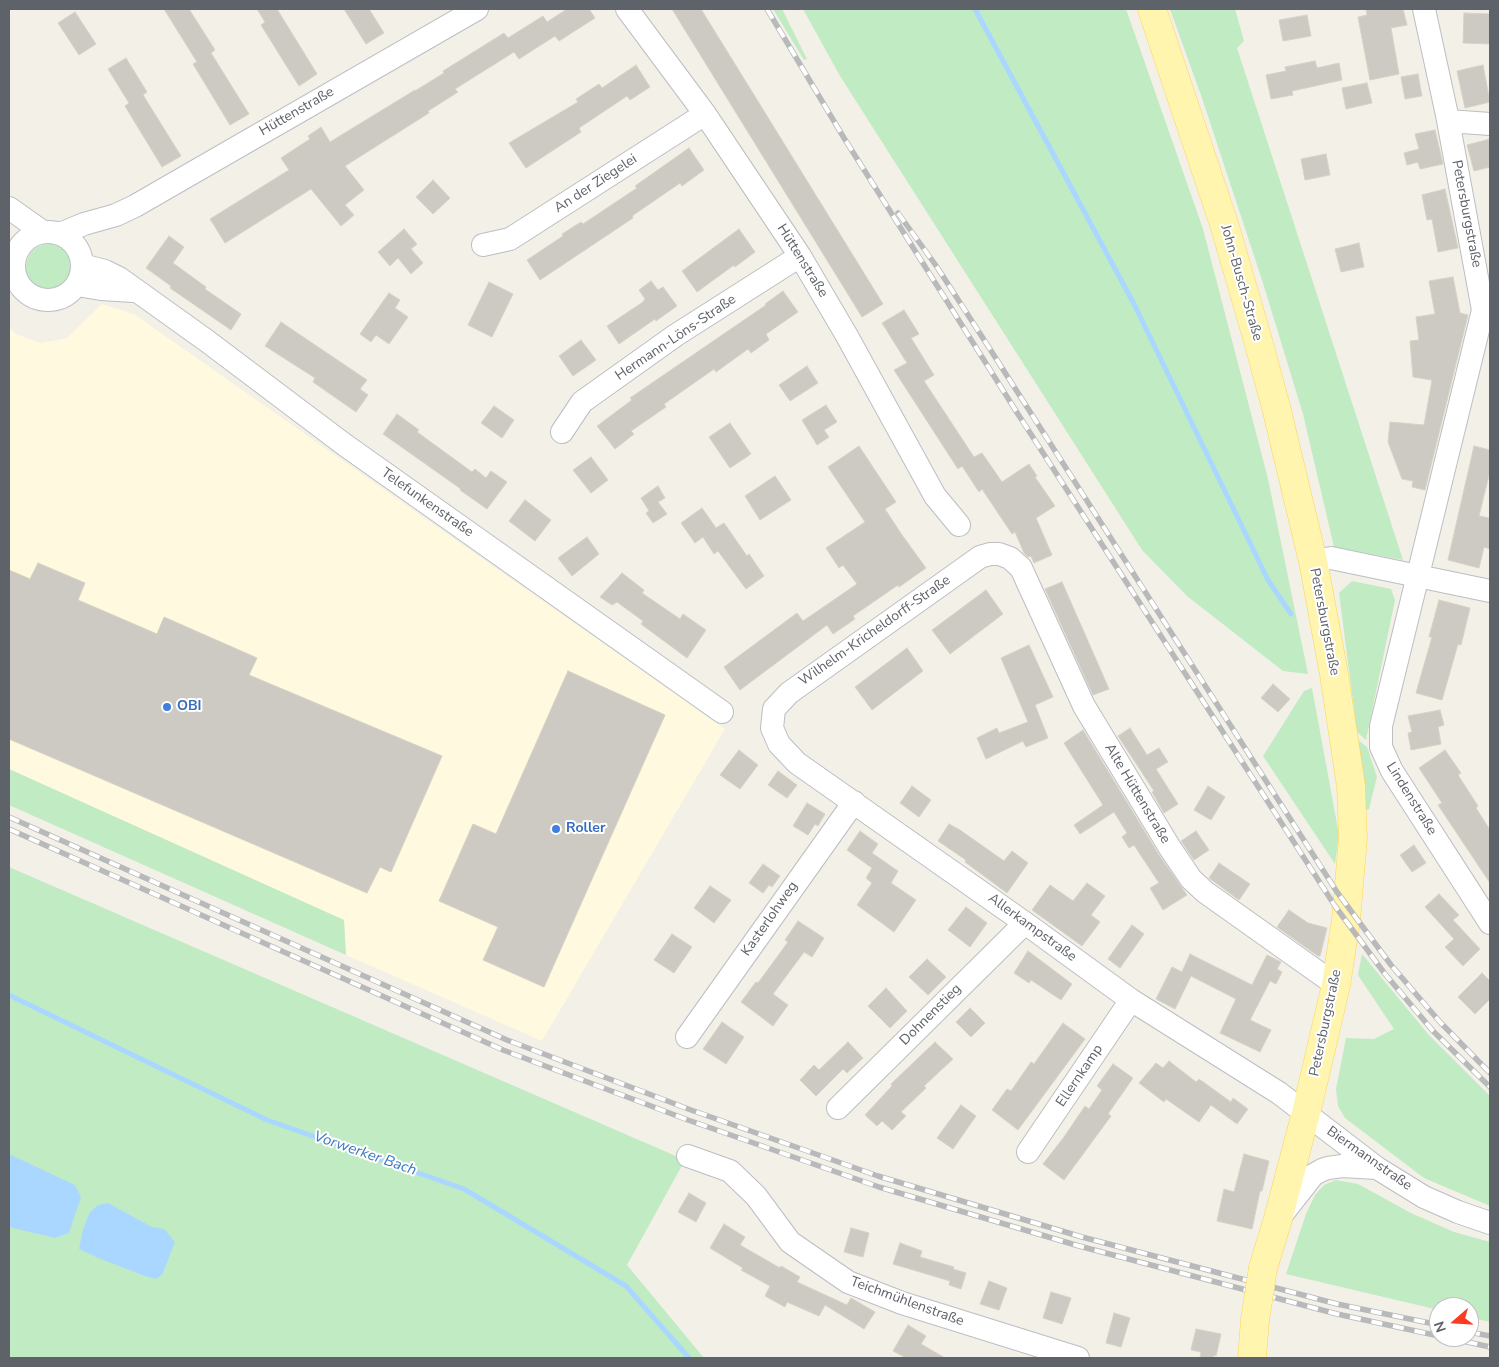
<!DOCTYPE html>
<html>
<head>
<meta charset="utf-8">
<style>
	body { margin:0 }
	#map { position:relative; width:1499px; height:1367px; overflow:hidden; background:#f2f0e7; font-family:"Nunito Sans",sans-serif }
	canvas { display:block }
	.frame { position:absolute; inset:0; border:10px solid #5e6269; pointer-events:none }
	.north { position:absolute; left:1429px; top:1297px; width:50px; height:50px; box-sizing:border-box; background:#fff; border:1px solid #bfc0c3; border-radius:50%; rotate:251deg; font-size:14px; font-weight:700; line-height:20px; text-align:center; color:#5e6269 }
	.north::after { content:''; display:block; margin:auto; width:18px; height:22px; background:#fc3b23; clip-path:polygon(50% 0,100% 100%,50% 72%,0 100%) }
</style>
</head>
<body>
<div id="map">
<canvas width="1499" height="1367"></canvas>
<div class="frame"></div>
<div class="north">N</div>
</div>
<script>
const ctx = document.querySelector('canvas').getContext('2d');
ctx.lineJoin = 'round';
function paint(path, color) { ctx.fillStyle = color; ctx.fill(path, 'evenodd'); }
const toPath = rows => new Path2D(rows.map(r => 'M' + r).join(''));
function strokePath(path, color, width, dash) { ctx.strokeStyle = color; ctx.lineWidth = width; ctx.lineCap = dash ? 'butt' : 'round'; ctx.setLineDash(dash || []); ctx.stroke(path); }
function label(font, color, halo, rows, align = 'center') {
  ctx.font = font + ' "Nunito Sans",sans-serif'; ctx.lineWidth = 4; ctx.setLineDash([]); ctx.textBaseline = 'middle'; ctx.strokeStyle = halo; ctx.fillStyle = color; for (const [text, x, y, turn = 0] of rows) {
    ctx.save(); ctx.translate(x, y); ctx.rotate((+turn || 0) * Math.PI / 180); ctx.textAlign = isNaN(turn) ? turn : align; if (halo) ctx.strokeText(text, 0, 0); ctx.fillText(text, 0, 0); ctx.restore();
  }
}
paint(toPath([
	[102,304,134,314,725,729,542,1041,346,955,344,920,9,769,9,327,16,334,41,343,67,338]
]), '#fff9df');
paint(toPath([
	[773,9,782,9,807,59,804,60],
	[803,9,1126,9,1203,229,1268,479,1308,674,1283,671,1187,596,1142,550,840,76],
	[1170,9,1235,9,1244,41,1237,48,1403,560,1334,547,1303,414,1263,283,1202,98],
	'26 267a23 23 0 1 1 46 0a23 23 0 1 1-46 0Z',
	[1352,581,1391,589,1395,600,1366,740,1357,732,1339,593],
	[1312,688,1339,835,1335,864,1263,756,1304,691],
	[1358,740,1367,747,1377,777,1369,809,1366,810],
	[9,769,344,920,346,955,9,805],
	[9,867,685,1160,627,1265,704,1358,9,1358],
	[1362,954,1428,1034,1490,1096,1490,1206,1424,1178,1345,1118,1338,1106,1336,1089,1346,1038,1374,1039,1394,1029,1358,975],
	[1336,1180,1358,1184,1411,1213,1454,1232,1490,1242,1490,1322,1469,1317,1469,1307,1439,1307,1439,1310,1286,1274,1306,1214,1315,1195,1324,1185]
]), '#c1ebc3');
paint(toPath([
	[11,1155,75,1185,81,1197,69,1233,55,1238,9,1227,9,1156],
	[108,1203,152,1227,164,1229,175,1242,162,1275,156,1279,142,1275,96,1257,79,1249,83,1229,90,1212,98,1205]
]), '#aad7ff');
strokePath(toPath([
	[975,9,1134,304,1268,580,1291,614],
	[9,995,267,1120,464,1189,626,1286,689,1358]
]), '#aad7ff', 5);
const building = toPath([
	[164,9,189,9,215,50,211,53,249,114,230,125,193,64,197,62,164,9],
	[257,9,277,9,317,74,299,86,261,25,265,22,257,9],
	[344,9,369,9,384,33,366,44,344,9],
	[567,9,589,9,595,18,559,41,555,36,519,59,514,52,455,89,458,92,428,111,429,113,345,166,364,190,345,205,354,215,341,226,311,189,225,243,210,219,289,170,281,158,310,139,308,136,321,127,330,142,415,90,415,91,444,73,443,71,504,33,508,38,543,16,547,22,567,9],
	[672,9,701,9,883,304,862,317,672,9],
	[1366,9,1403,9,1407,25,1391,28,1399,74,1370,80,1358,17,1367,15,1366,9],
	[75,12,96,44,79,55,58,23,75,12],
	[1464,13,1490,14,1490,44,1463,43,1464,13],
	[1307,15,1311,36,1283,41,1279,20,1307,15],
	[126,58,147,92,143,95,181,156,162,167,125,106,129,103,108,69,126,58],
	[1315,61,1317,68,1339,63,1342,80,1292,91,1293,95,1271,99,1266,75,1286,71,1285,67,1315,61],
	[636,65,650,87,630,100,627,96,579,128,581,132,526,168,509,143,578,102,576,99,599,84,602,88,636,65],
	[1483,65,1490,102,1465,108,1457,71,1483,65],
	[1418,74,1422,96,1405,99,1401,77,1418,74],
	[1367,83,1372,103,1346,109,1342,88,1367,83],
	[1435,130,1443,164,1420,169,1418,162,1407,165,1404,153,1419,149,1415,134,1435,130],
	[1490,139,1490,167,1474,171,1467,145,1490,139],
	[689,148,704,170,682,186,680,183,632,216,633,218,540,280,527,260,563,236,562,234,581,222,583,224,637,188,635,186,689,148],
	[1326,154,1330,175,1305,180,1301,159,1326,154],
	[433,180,450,198,433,214,416,197,433,180],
	[1445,189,1458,248,1438,252,1432,219,1427,220,1422,195,1445,189],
	[404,229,417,244,411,249,423,263,411,274,398,258,390,266,378,252,404,229],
	[739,229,755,252,735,267,734,265,697,292,682,271,739,229],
	[169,236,184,247,173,263,206,287,205,289,241,314,231,330,170,288,171,286,146,268,169,236],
	[1359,243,1364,267,1341,272,1335,249,1359,243],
	[1453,277,1460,313,1468,315,1425,490,1412,487,1413,481,1402,479,1388,442,1390,422,1424,425,1432,380,1413,377,1410,341,1419,340,1416,317,1435,314,1429,281,1453,277],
	[651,281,658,290,663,287,677,306,656,321,655,319,619,344,607,326,643,302,645,299,639,290,651,281],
	[489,282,513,294,492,337,468,325,489,282],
	[783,291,798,312,766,334,769,340,751,353,748,349,716,372,714,369,664,404,666,407,631,431,634,434,615,449,597,426,632,400,630,398,766,305,765,304,783,291],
	[389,293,400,300,395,308,408,317,389,344,376,335,371,342,360,334,389,293],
	[904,310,919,334,911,338,934,375,924,381,974,457,982,453,1002,482,1029,464,1037,476,1035,477,1055,506,1036,518,1052,555,1034,563,1031,556,1028,557,1024,553,1015,532,1012,534,982,489,979,492,962,466,958,469,894,370,907,363,882,323,904,310],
	[281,322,367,380,360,389,368,395,356,412,313,382,315,378,265,346,281,322],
	[581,340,596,360,573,376,559,356,581,340],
	[807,366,818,383,790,401,779,385,807,366],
	[826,405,837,422,824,430,829,437,817,445,802,420,826,405],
	[494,406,514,420,502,438,481,423,494,406],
	[397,414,419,430,417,432,472,472,475,469,486,478,491,471,507,482,487,509,460,490,461,489,383,434,397,414],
	[730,423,751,454,730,468,709,437,730,423],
	[859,446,896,502,885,509,902,535,926,568,899,587,898,585,853,616,855,619,833,634,827,625,740,690,724,667,797,613,803,621,857,584,843,565,839,568,826,548,865,522,828,467,859,446],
	[1474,446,1490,450,1490,471,1479,516,1490,518,1490,549,1484,547,1479,568,1448,560,1474,446],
	[591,457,608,480,591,493,573,470,591,457],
	[775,476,791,500,760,520,745,496,775,476],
	[658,486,665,498,658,502,667,514,653,523,646,513,649,511,641,498,658,486],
	[525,500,551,520,535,541,509,521,525,500],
	[702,508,716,528,724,523,747,556,749,554,764,576,746,589,718,551,714,554,703,537,695,543,681,523,702,508],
	[587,537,599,554,572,576,558,558,587,537],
	[38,563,85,583,78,600,157,634,164,617,257,658,249,675,442,756,391,872,380,867,367,893,9,739,9,570,30,579,38,563],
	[622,573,644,590,642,593,680,619,683,614,706,630,687,658,641,624,643,621,617,602,612,605,600,597,622,573],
	[1062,582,1109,689,1093,695,1045,589,1062,582],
	[986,590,1003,614,950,654,932,630,986,590],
	[1439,600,1470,608,1461,645,1458,644,1442,700,1416,693,1432,637,1429,637,1439,600],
	[1029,645,1053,697,1035,705,1048,738,1026,747,1023,741,986,759,977,738,997,728,999,733,1028,722,1001,658,1029,645],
	[907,648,923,671,872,710,855,687,907,648],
	[568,671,665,715,544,987,483,960,498,927,439,901,473,824,496,834,568,671],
	[1273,684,1290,699,1278,712,1261,698,1273,684],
	[1440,710,1444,725,1438,727,1441,744,1411,750,1408,733,1412,732,1408,716,1440,710],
	[1130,728,1147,755,1159,748,1168,762,1156,769,1178,804,1164,813,1152,792,1154,791,1118,736,1130,728],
	[1083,730,1159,855,1187,895,1163,910,1150,888,1159,883,1134,845,1129,848,1122,837,1127,833,1114,812,1080,834,1074,825,1103,805,1064,743,1083,730],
	[739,750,758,765,740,789,720,775,739,750],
	[1445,750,1461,773,1458,775,1478,806,1476,808,1490,830,1490,883,1438,805,1442,803,1419,768,1445,750],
	[778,771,797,785,787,798,768,785,778,771],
	[912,786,931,800,919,817,900,803,912,786],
	[1208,786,1225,797,1211,820,1194,810,1208,786],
	[807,803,825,814,818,826,815,824,808,835,793,826,807,803],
	[949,824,960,830,1004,861,1012,851,1028,863,1007,893,965,862,966,860,938,841,949,824],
	[860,831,878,844,872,853,898,871,891,883,916,900,894,932,857,905,872,883,866,878,872,868,847,850,860,831],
	[1196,831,1209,850,1194,860,1181,841,1196,831],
	[1414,845,1426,863,1412,872,1400,855,1414,845],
	[1219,863,1250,884,1239,900,1209,878,1219,863],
	[763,864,780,876,772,887,769,885,763,893,749,883,763,864],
	[1087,883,1105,896,1091,915,1100,922,1082,946,1032,910,1050,885,1073,901,1087,883],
	[710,886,731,900,714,923,694,908,710,886],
	[1439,894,1459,915,1453,920,1480,949,1463,966,1445,947,1454,939,1425,907,1439,894],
	[966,907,987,923,970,947,948,930,966,907],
	[1289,910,1308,923,1327,928,1320,956,1318,956,1277,927,1289,910],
	[798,921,824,938,812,957,804,952,773,994,788,1005,773,1026,741,1002,756,982,758,983,788,942,785,940,798,921],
	[1132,925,1144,934,1120,968,1108,959,1132,925],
	[672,934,692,947,674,973,654,960,672,934],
	[1028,951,1072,984,1061,1000,1031,980,1029,983,1014,973,1028,951],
	[1190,954,1252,985,1267,955,1281,962,1277,969,1282,972,1276,984,1270,981,1250,1020,1271,1030,1260,1052,1220,1033,1236,999,1191,976,1175,1009,1156,999,1172,967,1182,972,1190,954],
	[927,959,946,977,928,995,909,977,927,959],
	[1482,973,1490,981,1490,999,1475,1014,1458,997,1482,973],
	[886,988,907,1011,890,1028,868,1006,886,988],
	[970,1008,985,1023,971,1037,956,1022,970,1008],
	[722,1022,744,1037,726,1064,703,1049,722,1022],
	[1063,1023,1085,1039,1018,1130,992,1110,1007,1089,1011,1091,1031,1062,1034,1064,1063,1023],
	[848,1042,863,1058,847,1073,843,1069,816,1096,800,1080,814,1065,819,1070,848,1042],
	[935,1042,953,1059,924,1086,926,1088,901,1112,906,1116,892,1130,882,1121,877,1126,865,1115,892,1086,891,1084,935,1042],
	[1169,1061,1196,1082,1199,1079,1231,1102,1233,1098,1248,1109,1237,1124,1211,1105,1199,1122,1166,1099,1164,1102,1139,1083,1156,1063,1163,1068,1169,1061],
	[1113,1064,1133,1078,1108,1114,1111,1116,1064,1180,1043,1164,1064,1137,1085,1106,1089,1109,1102,1090,1097,1086,1113,1064],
	[961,1105,976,1116,953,1149,937,1138,961,1105],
	[1244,1154,1269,1161,1262,1191,1260,1191,1252,1229,1217,1221,1224,1189,1234,1192,1244,1154],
	[689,1193,706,1203,696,1222,678,1212,689,1193],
	[724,1224,745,1237,740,1245,780,1268,781,1266,800,1277,797,1282,847,1305,851,1298,875,1312,864,1329,825,1305,819,1316,787,1302,785,1307,765,1296,770,1286,741,1270,743,1268,710,1248,724,1224],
	[851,1228,869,1233,863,1257,844,1252,851,1228],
	[900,1243,922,1251,920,1257,954,1267,953,1269,966,1273,961,1289,949,1285,950,1281,893,1264,900,1243],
	[989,1281,1007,1288,999,1310,980,1304,989,1281],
	[1051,1292,1071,1298,1062,1324,1043,1318,1051,1292],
	[1114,1313,1130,1318,1121,1347,1106,1343,1114,1313],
	[908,1325,926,1336,921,1344,945,1358,906,1358,893,1351,908,1325],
	[1196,1329,1221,1334,1216,1356,1214,1355,1213,1358,1200,1358,1201,1352,1191,1350,1196,1329]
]);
paint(building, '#cdcac4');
strokePath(building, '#d7d2c4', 1);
const minor = toPath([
	[627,9,705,114,800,256,847,336,935,496,959,525],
	[1424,9,1447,115,1483,310,1381,726,1381,747,1392,771,1490,923],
	[1448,121,1490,124],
	[9,208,43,232],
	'14 266a34 34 0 1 1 68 0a34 34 0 1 1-68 0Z',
	[60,234,84,224,116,215,135,206,477,9],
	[483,245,510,239,705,114],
	[82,265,105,271,119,278,207,341,345,445,722,712],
	[77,285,101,289,134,291],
	[562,432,582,402,676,335,800,256],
	[1313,561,1331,558,1490,591],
	[1336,985,1205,892,1191,879,1170,848,1084,706,1021,568,1010,558,999,554,990,554,980,557,789,693,774,709,772,728,779,744,797,763,1025,923,1131,1000,1279,1093,1377,1168,1424,1197,1458,1212,1490,1223],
	[687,1037,854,802],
	[838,1108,1025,923],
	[1028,1152,1131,1000],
	[688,1156,730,1171,756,1196,790,1242,848,1282,902,1303,1078,1358],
	[1280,1217,1313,1175,1322,1170,1328,1168,1342,1166,1377,1168]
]);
const major = toPath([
	[1152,9,1225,227,1257,337,1276,407,1313,561,1334,674,1351,786,1353,838,1346,920,1336,985,1306,1113,1278,1219,1263,1268],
	[1252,1358,1255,1320]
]);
strokePath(minor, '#bbbec3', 24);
strokePath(major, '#ffd453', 29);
strokePath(minor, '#fff', 22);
strokePath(major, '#fff5af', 28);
const rail = toPath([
	[767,9,844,138,1016,411,1335,906,1385,974,1433,1031,1490,1087],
	[898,213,937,267,988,346,1337,892,1391,965,1440,1022,1490,1073],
	[9,817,507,1040,691,1110,878,1176,1082,1237,1337,1304,1439,1325],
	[9,829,503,1050,688,1120,879,1187,1079,1246,1337,1314,1439,1336],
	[1469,1332,1490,1336],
	[1445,1337,1490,1347]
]);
strokePath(rail, '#b8b9ba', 5.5);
strokePath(rail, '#fff', 4, [11]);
const majorBridge = toPath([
	[1255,1320,1263,1268]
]);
strokePath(majorBridge, '#ffd453', 29, []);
strokePath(majorBridge, '#fff5af', 28);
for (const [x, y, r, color] of [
	[167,707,5,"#3f7fe0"],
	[556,829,5,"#3f7fe0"]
]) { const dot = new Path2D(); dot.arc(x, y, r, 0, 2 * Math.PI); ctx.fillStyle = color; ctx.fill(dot); strokePath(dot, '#fff', 2); }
label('14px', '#5e6269', '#fff', [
	["Hüttenstraße",297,112,-30],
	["An der Ziegelei",596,184,-33],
	["Petersburgstraße",1466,214,79],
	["Hüttenstraße",802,261,58],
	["John-Busch-Straße",1241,283,74],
	["Hermann-Löns-Straße",676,338,-34],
	["Telefunkenstraße",427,503,35],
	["Petersburgstraße",1324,622,79],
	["Wilhelm-Kricheldorff-Straße",875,631,-35],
	["Alte Hüttenstraße",1137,794,59],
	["Lindenstraße",1411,799,58],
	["Kasterlohweg",770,919,-55],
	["Allerkampstraße",1032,928,36],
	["Dohnenstieg",931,1015,-45],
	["Petersburgstraße",1326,1023,-78],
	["Ellernkamp",1080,1076,-56],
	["Biermannstraße",1369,1159,35],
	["Teichmühlenstraße",907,1302,20]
]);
label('bold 14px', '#366cbe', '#fff', [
	["OBI",177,707],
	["Roller",566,829]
], 'left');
label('italic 15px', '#3976be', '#fff', [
	["Vorwerker Bach",365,1154,19]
]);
</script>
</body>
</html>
